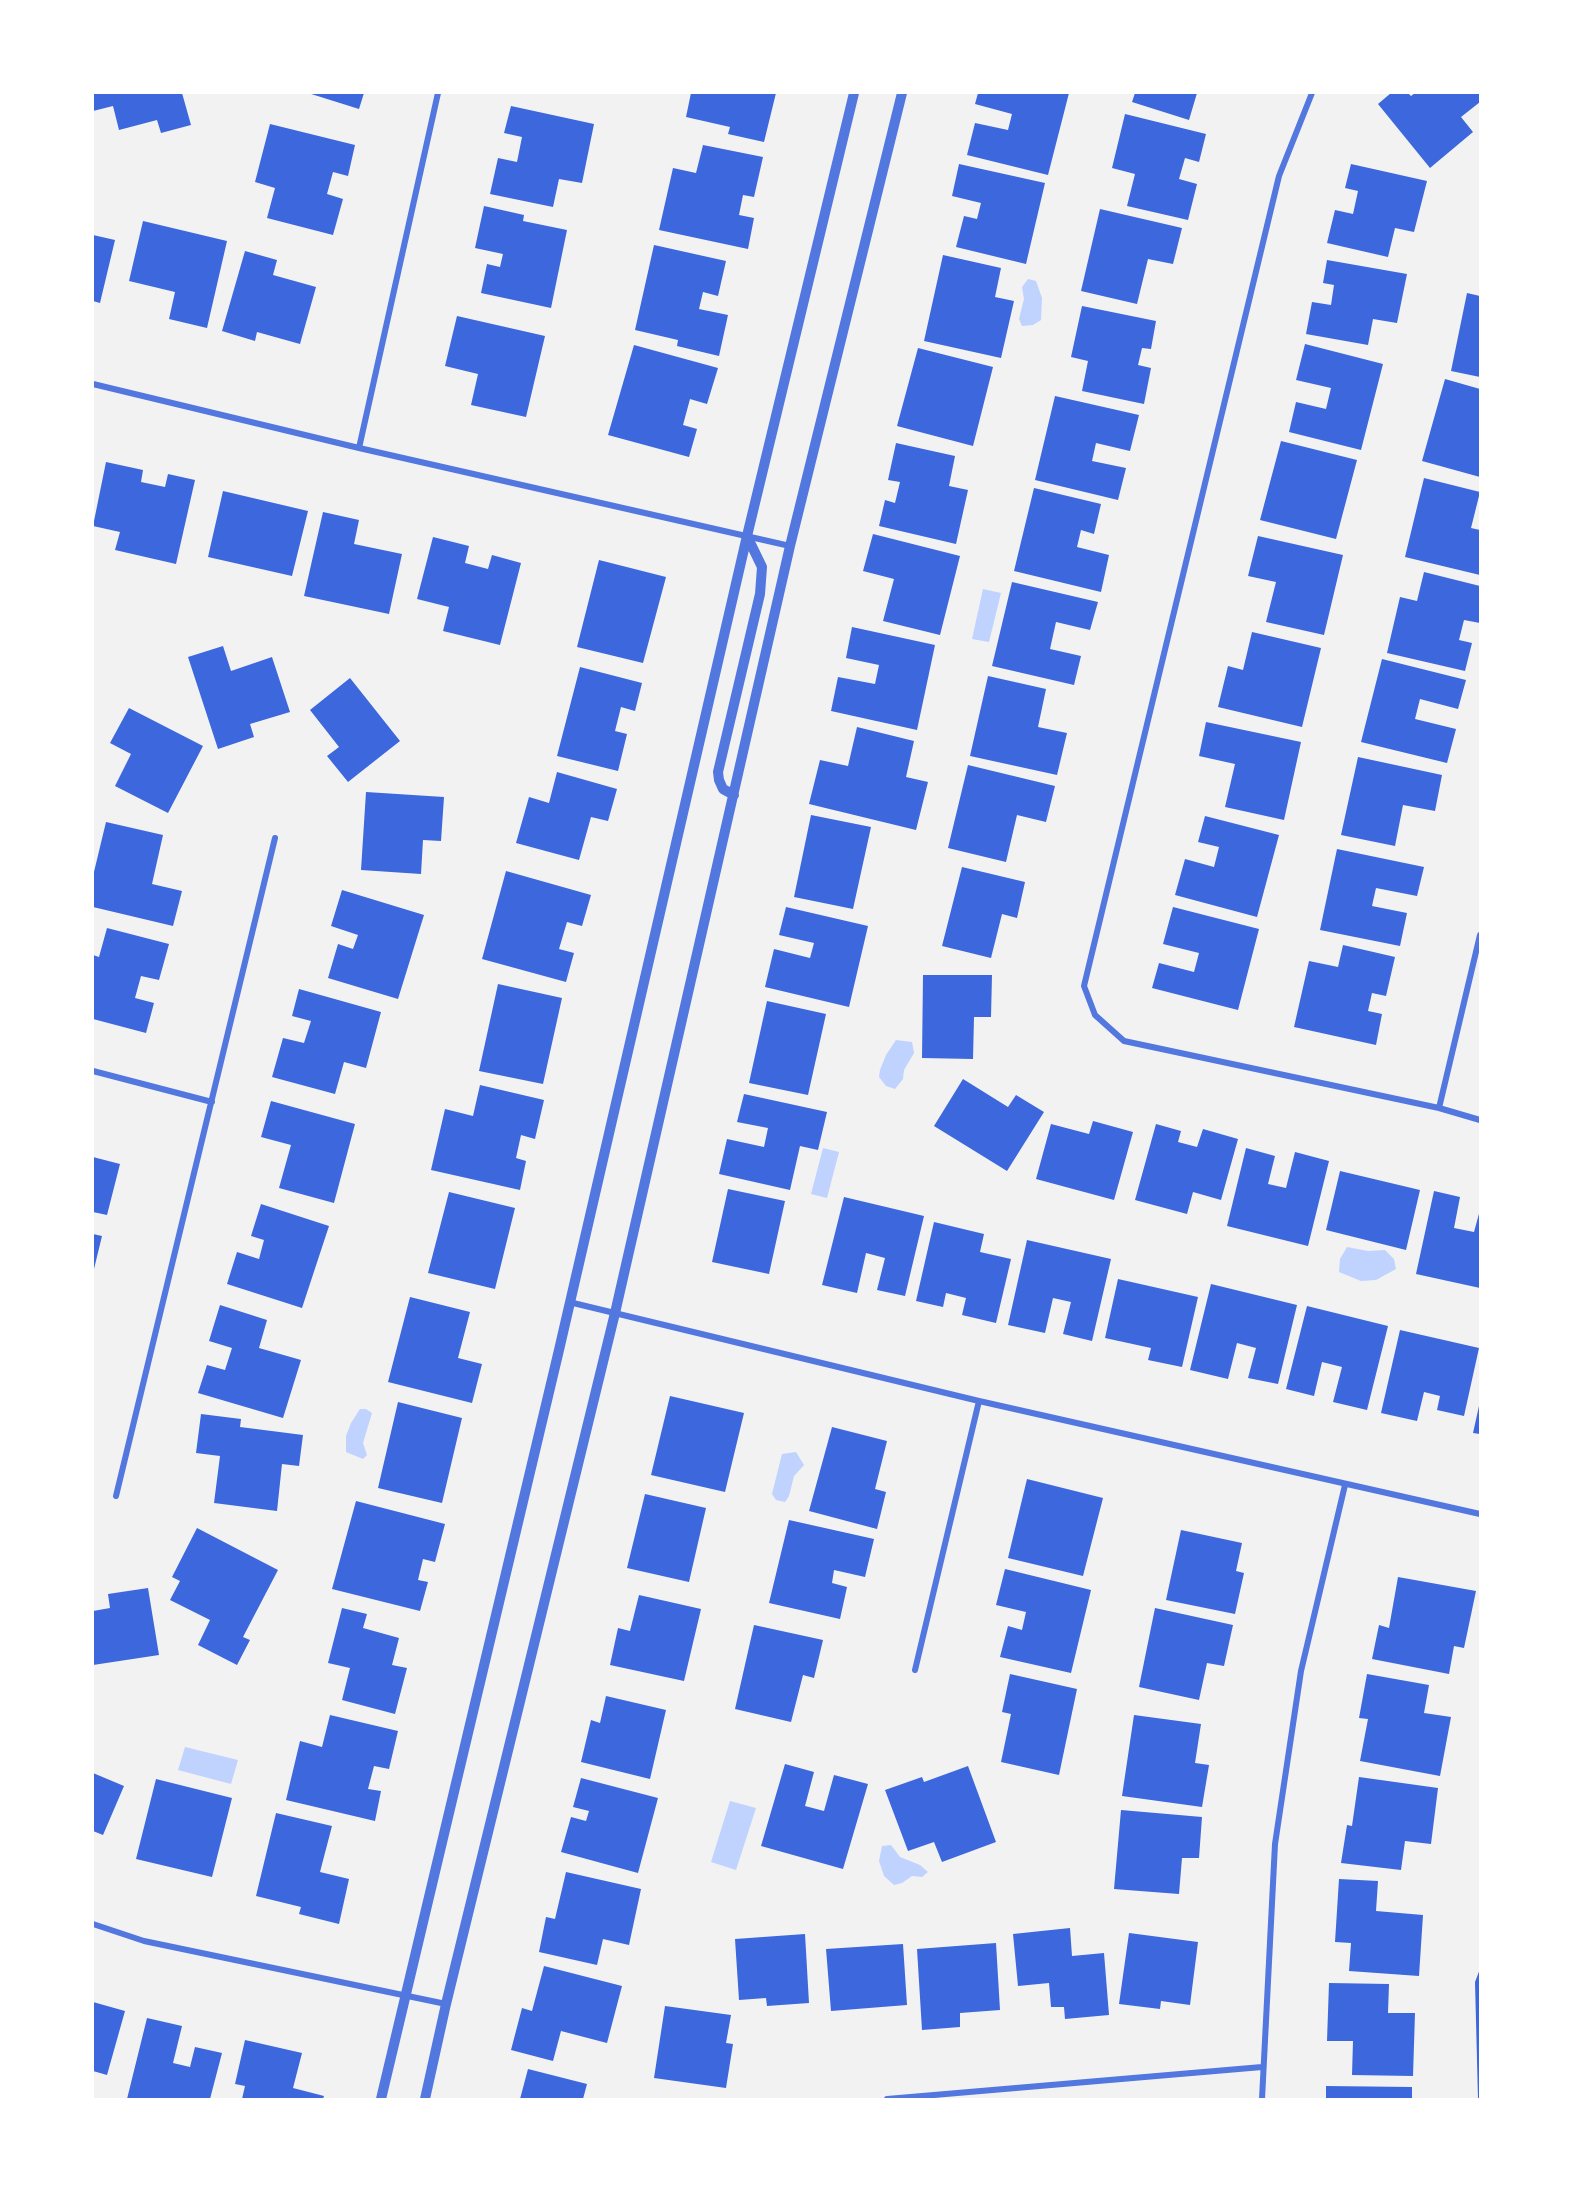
<!DOCTYPE html>
<html>
<head>
<meta charset="utf-8">
<style>
	body { margin:0 }
	#map { position:relative; width:1573px; height:2192px; overflow:hidden; background:#f2f2f2; font-family:Poppins,sans-serif }
	canvas { display:block }
	.frame { position:absolute; inset:0; border:94px solid #fff; pointer-events:none }
</style>
</head>
<body>
<div id="map">
<canvas width="1573" height="2192"></canvas>
<div class="frame"></div>
</div>
<script>
const ctx = document.querySelector('canvas').getContext('2d');
ctx.lineJoin = 'round';
function paint(path, color) { ctx.fillStyle = color; ctx.fill(path, 'evenodd'); }
const toPath = rows => new Path2D(rows.map(r => 'M' + r).join(''));
function strokePath(path, color, width, dash) { ctx.strokeStyle = color; ctx.lineWidth = width; ctx.lineCap = dash ? 'butt' : 'round'; ctx.setLineDash(dash || []); ctx.stroke(path); }
paint(toPath([
	[1028,279,1036,281,1042,298,1041,320,1033,325,1022,326,1019,319,1024,299,1022,287],
	[983,589,1001,593,989,642,972,639],
	[896,1040,912,1042,914,1053,904,1070,903,1079,895,1089,886,1086,879,1077,880,1070,886,1055],
	[823,1148,839,1152,827,1198,811,1194],
	[1347,1247,1368,1251,1385,1250,1394,1259,1396,1269,1376,1280,1361,1281,1339,1272,1340,1259],
	[360,1409,366,1409,372,1413,363,1443,367,1455,363,1459,346,1452,346,1436,351,1423],
	[796,1452,804,1465,794,1476,789,1496,785,1502,776,1500,772,1494,782,1454],
	[185,1747,238,1760,231,1784,178,1770],
	[730,1801,756,1808,736,1870,711,1862],
	[891,1845,900,1857,920,1865,928,1872,922,1877,912,1876,902,1883,894,1885,884,1876,879,1861,882,1846]
]), '#bfd3fe');
paint(toPath([
	[93,93,182,93,191,125,161,133,157,120,119,130,113,106,93,111],
	[308,93,364,93,359,109],
	[691,93,776,93,764,142,728,134,730,127,686,117],
	[978,93,1069,93,1048,175,967,155,975,123,1008,130,1012,114,975,104],
	[1135,93,1197,93,1189,120,1132,102],
	[1391,93,1408,93,1411,96,1415,93,1480,93,1480,102,1461,117,1473,132,1430,168,1378,104],
	[511,106,594,124,582,183,559,179,553,207,490,194,498,158,517,162,522,137,504,133],
	[1125,114,1206,134,1199,162,1185,158,1179,179,1197,184,1188,220,1127,206,1135,174,1112,168],
	[270,124,355,145,348,176,333,172,327,194,343,199,333,235,267,218,275,188,255,182],
	[703,145,763,157,754,197,743,195,739,215,754,218,748,249,659,230,673,168,696,173],
	[959,164,1045,183,1026,264,956,247,964,216,977,219,981,203,952,196],
	[1351,164,1427,181,1414,232,1395,228,1388,257,1327,243,1335,210,1353,214,1358,191,1345,188],
	[484,206,524,215,523,221,567,230,551,308,481,293,487,264,500,267,503,254,475,248],
	[1100,209,1182,228,1173,264,1148,259,1137,304,1081,291],
	[143,221,227,241,207,328,169,319,175,292,129,281],
	[93,235,115,240,100,303,93,301],
	[654,245,726,261,718,296,703,292,699,309,728,315,719,356,677,346,678,340,635,330],
	[245,251,277,260,273,275,316,287,300,344,257,332,255,341,222,331],
	[943,255,1001,268,995,297,1014,301,1001,358,924,341],
	[1327,260,1407,274,1397,323,1373,319,1368,345,1306,334,1312,302,1331,305,1334,285,1323,283],
	[1467,293,1480,296,1480,377,1451,371],
	[1082,306,1156,321,1151,349,1142,348,1138,365,1151,368,1144,404,1082,391,1088,361,1071,357],
	[457,316,545,336,526,417,471,405,478,374,445,366],
	[1305,344,1383,364,1361,450,1289,432,1296,402,1326,409,1331,388,1296,380],
	[634,345,718,368,707,404,690,399,683,425,697,429,689,457,608,435],
	[918,348,993,367,973,446,897,426],
	[1445,379,1480,389,1480,477,1422,461],
	[1055,396,1139,415,1130,451,1096,443,1092,461,1126,468,1118,500,1035,480],
	[1281,441,1357,460,1336,539,1260,520],
	[896,443,955,456,949,486,968,490,956,544,879,526,885,500,895,503,900,482,888,480],
	[106,462,143,470,141,482,165,487,168,474,195,480,176,564,115,550,120,532,93,526],
	[1424,478,1480,492,1471,528,1480,530,1480,575,1405,557],
	[1034,488,1101,504,1094,534,1081,530,1077,547,1109,555,1101,592,1014,571],
	[223,491,308,511,292,576,208,557],
	[323,512,359,520,354,544,402,554,389,614,304,596],
	[873,534,960,556,940,635,883,621,894,579,863,571],
	[1258,536,1343,555,1324,635,1266,622,1276,582,1248,576],
	[433,537,469,546,465,563,488,569,492,555,521,563,500,645,443,631,449,607,417,599],
	[599,560,666,577,643,663,577,647],
	[1424,572,1480,586,1480,623,1464,620,1459,640,1472,643,1465,671,1387,653,1400,597,1417,601],
	[1012,582,1098,602,1090,630,1056,622,1050,649,1081,656,1074,685,992,666],
	[852,627,935,645,917,730,831,711,838,677,875,684,879,665,846,658],
	[1252,632,1321,648,1302,727,1218,707,1228,666,1243,670],
	[223,646,231,671,272,657,290,712,250,724,254,737,218,749,188,657],
	[1382,659,1466,680,1458,709,1420,699,1415,719,1456,729,1447,763,1361,742],
	[580,667,642,683,635,711,621,707,615,731,627,734,618,771,557,756],
	[988,676,1046,689,1038,727,1067,733,1057,775,970,756],
	[350,678,400,741,348,782,327,756,339,747,310,710],
	[129,708,203,746,168,813,115,786,131,754,110,743],
	[1206,722,1301,742,1284,820,1225,807,1235,764,1199,756],
	[857,727,914,741,906,777,928,782,916,830,809,804,820,760,848,766],
	[1358,757,1442,775,1435,811,1403,805,1395,846,1341,835],
	[968,765,1055,786,1046,822,1017,815,1006,862,948,848],
	[557,772,617,789,608,821,591,817,579,860,516,843,529,797,549,803],
	[366,792,444,797,441,841,423,840,421,874,361,870],
	[811,815,871,827,853,909,794,897],
	[1205,816,1279,835,1257,917,1175,895,1185,859,1214,867,1219,847,1198,842],
	[106,822,163,835,152,884,182,891,173,926,93,907,93,876],
	[1337,849,1424,867,1417,896,1376,888,1372,906,1407,913,1400,946,1320,930],
	[962,867,1025,882,1017,918,1002,914,991,958,942,946],
	[506,871,591,895,582,926,567,922,559,949,574,953,566,982,482,959],
	[342,890,424,915,398,999,328,978,338,944,353,949,358,935,331,926],
	[786,907,868,926,849,1007,765,987,774,949,810,958,814,943,779,935],
	[1173,907,1259,929,1238,1010,1152,988,1159,963,1194,972,1199,953,1163,944],
	[107,928,169,944,159,980,141,976,135,998,154,1003,146,1033,93,1019,93,955,99,957],
	[1343,945,1395,957,1386,996,1372,993,1368,1011,1382,1014,1376,1045,1294,1027,1309,961,1338,967],
	[923,975,992,975,991,1017,974,1017,973,1059,922,1058],
	[498,984,562,998,543,1084,479,1071],
	[299,989,381,1012,366,1068,344,1062,335,1094,272,1077,283,1038,304,1043,311,1021,292,1016],
	[767,1001,826,1014,808,1095,749,1083],
	[963,1079,1008,1107,1016,1095,1044,1112,1007,1171,934,1126],
	[480,1085,544,1100,535,1139,521,1135,516,1158,526,1161,520,1190,431,1170,445,1109,473,1116],
	[744,1094,827,1112,818,1150,800,1146,790,1190,719,1174,727,1139,764,1147,768,1128,737,1122],
	[271,1101,355,1124,334,1203,279,1188,291,1145,261,1137],
	[1093,1121,1133,1132,1114,1200,1036,1179,1051,1124,1089,1134],
	[1156,1124,1181,1131,1178,1142,1197,1147,1203,1129,1238,1139,1221,1200,1193,1192,1187,1214,1135,1200],
	[1246,1148,1275,1156,1268,1184,1286,1188,1295,1152,1329,1161,1308,1246,1227,1226],
	[93,1157,120,1164,107,1215,93,1212],
	[1340,1171,1420,1190,1406,1250,1326,1230],
	[728,1189,785,1201,769,1274,712,1262],
	[1434,1191,1460,1197,1454,1228,1474,1232,1480,1210,1480,1288,1416,1274],
	[449,1192,515,1208,495,1289,428,1273],
	[844,1197,924,1216,905,1296,877,1290,885,1258,866,1253,857,1293,822,1285],
	[261,1204,329,1226,302,1308,227,1284,237,1252,259,1259,264,1240,251,1236],
	[934,1222,984,1234,980,1252,1011,1259,996,1323,962,1315,966,1298,946,1293,943,1307,916,1301],
	[93,1234,102,1236,94,1269,93,1269],
	[1027,1240,1111,1259,1092,1341,1063,1334,1071,1302,1053,1298,1045,1333,1008,1325],
	[1118,1279,1198,1297,1182,1367,1148,1360,1151,1348,1105,1338],
	[1211,1284,1297,1305,1278,1384,1248,1378,1256,1348,1237,1343,1228,1379,1190,1370],
	[410,1297,470,1312,458,1358,482,1364,472,1403,388,1382],
	[220,1305,267,1320,259,1348,301,1360,283,1418,198,1393,207,1365,225,1370,232,1348,209,1341],
	[1307,1306,1388,1326,1367,1410,1333,1402,1342,1367,1322,1362,1314,1396,1286,1389],
	[1400,1330,1479,1348,1464,1416,1437,1410,1440,1396,1424,1392,1417,1421,1381,1413],
	[670,1396,744,1413,725,1492,651,1475],
	[398,1402,462,1418,442,1503,378,1488],
	[1479,1406,1480,1406,1480,1434,1473,1433],
	[201,1414,241,1419,240,1427,303,1435,299,1466,282,1464,277,1511,214,1503,220,1456,196,1453],
	[832,1427,887,1441,875,1489,886,1492,877,1529,809,1511],
	[1027,1479,1103,1498,1083,1576,1008,1558],
	[645,1494,706,1508,689,1582,627,1568],
	[356,1501,445,1524,435,1562,423,1559,418,1580,428,1582,420,1611,332,1589],
	[789,1520,874,1539,865,1577,834,1570,832,1583,847,1587,840,1619,769,1603],
	[197,1528,278,1570,243,1637,250,1640,237,1665,198,1645,210,1620,170,1600,180,1581,172,1577],
	[1181,1530,1242,1543,1236,1571,1244,1573,1235,1614,1166,1600],
	[1005,1569,1091,1590,1071,1673,1000,1657,1008,1626,1022,1630,1026,1612,996,1605],
	[1398,1577,1476,1591,1464,1648,1454,1646,1449,1674,1372,1659,1379,1625,1389,1628],
	[148,1588,159,1655,93,1665,93,1611,110,1608,108,1594],
	[639,1595,701,1609,684,1681,610,1665,618,1628,630,1631],
	[342,1608,367,1614,363,1628,399,1638,392,1665,407,1668,395,1714,342,1700,350,1668,328,1663],
	[1155,1608,1233,1625,1224,1666,1207,1663,1199,1700,1139,1687],
	[754,1625,823,1640,814,1678,803,1675,791,1722,735,1709],
	[1010,1674,1077,1689,1059,1775,1001,1762,1011,1714,1002,1712],
	[1367,1674,1429,1685,1424,1713,1451,1717,1440,1776,1360,1761,1368,1719,1359,1718],
	[606,1696,666,1710,650,1779,581,1762,591,1720,600,1723],
	[330,1715,398,1731,389,1769,374,1766,368,1789,381,1791,375,1821,286,1800,300,1741,322,1747],
	[1134,1715,1201,1724,1195,1763,1209,1765,1202,1807,1122,1796],
	[785,1764,814,1772,805,1806,824,1811,834,1775,868,1784,843,1869,761,1846],
	[968,1766,996,1842,942,1862,934,1842,908,1851,885,1790,922,1777,924,1782],
	[93,1773,124,1786,103,1835,93,1831],
	[1359,1777,1438,1788,1431,1844,1405,1841,1401,1870,1341,1863,1347,1825,1352,1826],
	[581,1778,658,1798,638,1873,561,1852,571,1817,586,1821,589,1811,573,1807],
	[156,1779,232,1798,212,1877,136,1859],
	[1121,1810,1202,1817,1199,1858,1182,1858,1179,1894,1114,1889],
	[276,1813,332,1826,320,1872,349,1879,339,1924,299,1914,301,1907,256,1896],
	[566,1872,641,1889,629,1945,603,1939,597,1965,539,1952,546,1917,555,1919],
	[1339,1879,1378,1881,1376,1911,1423,1915,1419,1976,1349,1971,1351,1943,1335,1942],
	[1070,1928,1072,1956,1104,1953,1109,2015,1065,2019,1064,2007,1051,2007,1049,1983,1018,1986,1013,1934],
	[1129,1933,1198,1942,1190,2005,1161,2001,1160,2009,1119,2004],
	[805,1934,809,2003,767,2006,766,1998,739,2000,735,1939],
	[996,1943,1000,2010,960,2013,960,2027,922,2030,917,1949],
	[903,1944,907,2005,831,2011,826,1949],
	[544,1966,622,1986,607,2043,561,2031,553,2061,511,2050,522,2008,532,2011],
	[1480,1969,1480,2099,1478,2099,1475,1982],
	[1329,1983,1389,1984,1388,2013,1415,2013,1413,2076,1352,2075,1353,2041,1327,2041],
	[93,2002,125,2011,107,2075,93,2071],
	[665,2006,731,2015,726,2043,733,2044,726,2088,654,2078],
	[147,2018,182,2026,173,2063,190,2067,195,2047,222,2053,210,2099,127,2099],
	[245,2040,302,2053,293,2088,324,2096,323,2099,242,2099,245,2086,235,2084],
	[528,2069,587,2084,583,2099,520,2099],
	[1326,2086,1412,2087,1412,2099,1326,2099]
]), '#3d67dc');
strokePath(toPath([
	[1312,93,1279,176,1084,986,1095,1015,1124,1041,1439,1108,1480,1120],
	[93,384,359,448,790,546],
	[359,448,438,93],
	[93,1071,212,1102],
	[1439,1108,1480,935],
	[569,1302,979,1401,1480,1514],
	[116,1496,275,838],
	[915,1670,979,1401],
	[93,1924,144,1941,446,2004],
	[887,2099,1262,2067],
	[1262,2099,1275,1844,1301,1671,1345,1485]
]), '#5277de', 6);
strokePath(toPath([
	[734,795,723,789,719,780,718,772,760,594,762,567,747,536],
	[381,2099,559,1350,747,536,854,93],
	[425,2099,446,2004,615,1313,790,546,902,93]
]), '#5277de', 10);
</script>
</body>
</html>
